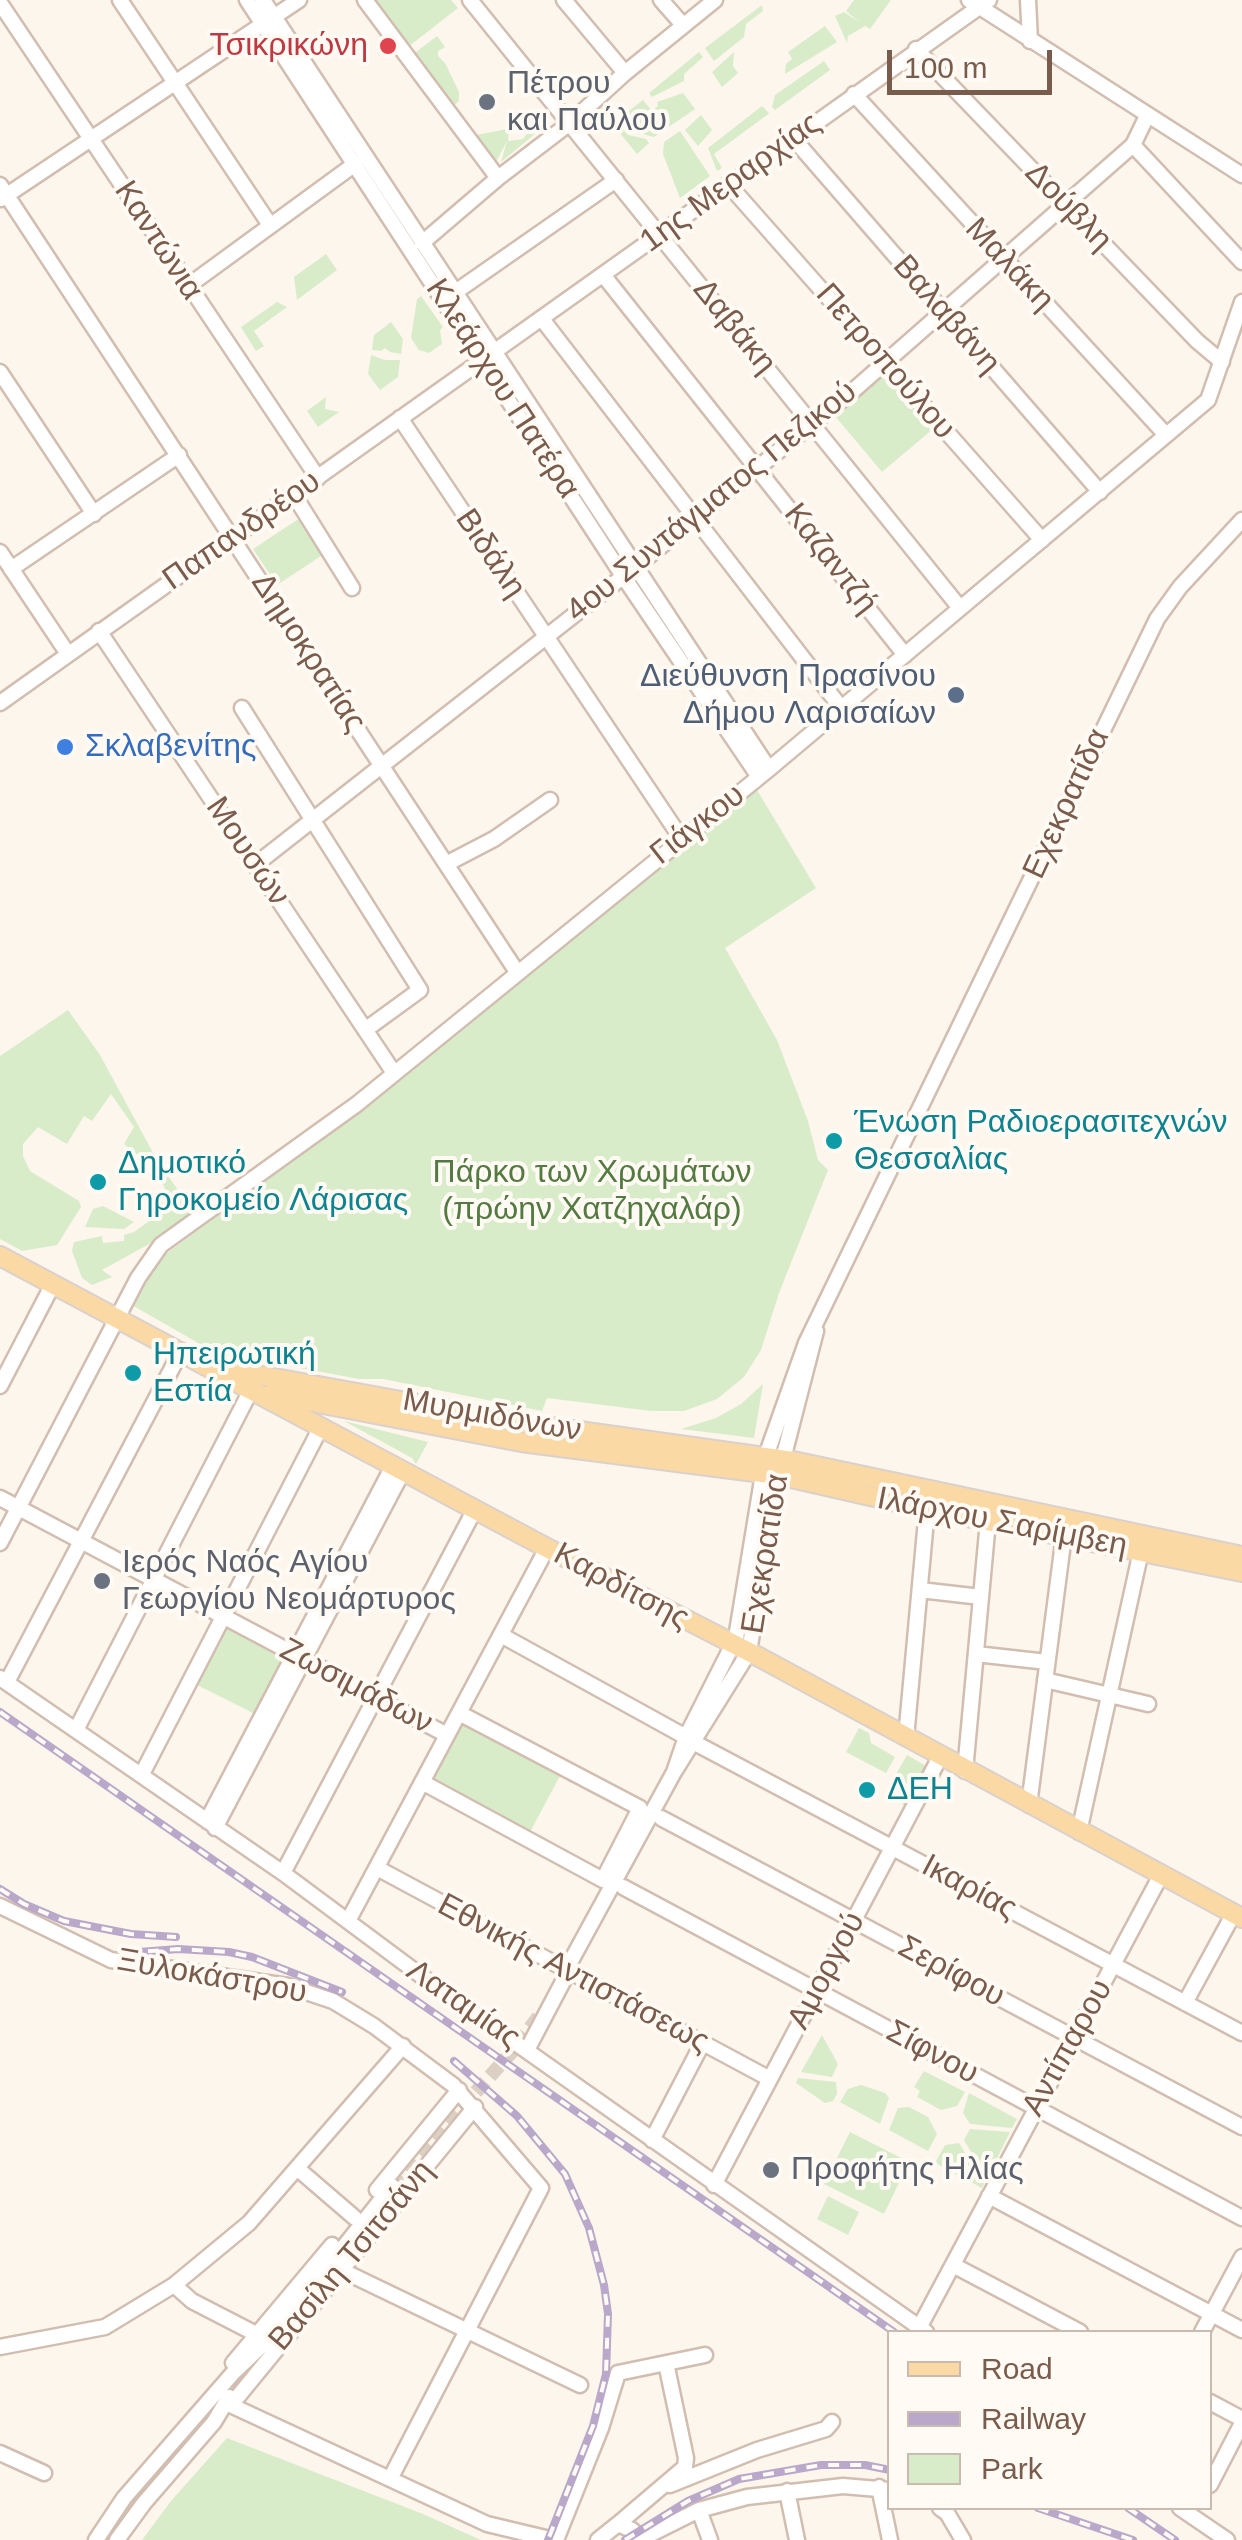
<!DOCTYPE html>
<html>
<head>
<meta charset="utf-8">
<style>
	body { margin:0 }
	#map { position:relative; width:1242px; height:2540px; overflow:hidden; background:#fdf6ec; font-family:Arial,sans-serif }
	canvas { display:block }
	.legend { position:absolute; left:887px; top:2330px; width:325px; height:180px; box-sizing:border-box; background:#fffaf3; border:2px solid #cabbb1; margin:0; padding:12px 18px; list-style:none; font-size:30px; color:#7a5c4d }
	.legend li { display:flex; align-items:center; gap:20px; height:50px }
	.legend b { width:50px; border:2px solid #cabbb1 }
	.scale { position:absolute; left:887px; top:50px; width:165px; height:45px; box-sizing:border-box; border:5px solid #7a5c4d; border-top:0; padding-left:12px; font-size:30px; line-height:35px; white-space:nowrap; color:#7a5c4d; -webkit-text-stroke:8px #fffaf3; paint-order:stroke }
</style>
</head>
<body>
<div id="map">
<canvas width="1242" height="2540"></canvas>
<ul class="legend">
<li><b style="height:12px;background:#fbd9a5"></b>Road</li>
<li><b style="height:12px;background:#b9a8c9"></b>Railway</li>
<li><b style="height:28px;background:#d8ecc9"></b>Park</li>
</ul>
<div class="scale">100 m</div>
</div>
<script>
const ctx = document.querySelector('canvas').getContext('2d');
ctx.lineJoin = 'round';
function paint(path, color) { ctx.fillStyle = color; ctx.fill(path, 'evenodd'); }
const toPath = rows => new Path2D(rows.map(r => 'M' + r).join(''));
function strokePath(path, color, width, dash) { ctx.strokeStyle = color; ctx.lineWidth = width; ctx.lineCap = dash ? 'butt' : 'round'; ctx.setLineDash(dash || []); ctx.stroke(path); }
function label(font, color, halo, rows, align = 'center') {
  ctx.font = font + ' Arial,sans-serif'; ctx.lineWidth = 8; ctx.setLineDash([]); ctx.textBaseline = 'middle'; ctx.strokeStyle = halo; ctx.fillStyle = color; for (const [text, x, y, turn = 0] of rows) {
    ctx.save(); ctx.translate(x, y); ctx.rotate((+turn || 0) * Math.PI / 180); ctx.textAlign = isNaN(turn) ? turn : align; if (halo) ctx.strokeText(text, 0, 0); ctx.fillText(text, 0, 0); ctx.restore();
  }
}
paint(toPath([
	[373,0,451,0,458,8,408,47],
	[854,0,891,0,870,29,865,26,848,36,847,43,835,16,844,12,860,23,846,11],
	[762,5,763,11,746,24,744,37,714,61,705,48],
	[825,26,837,42,785,74,786,64,792,59,788,52],
	[437,36,445,47,438,51,438,56,445,63,459,92,459,101,451,108,412,55],
	[699,52,703,57,684,74,684,81,652,97,649,93],
	[734,52,733,66,738,73,722,87,712,72],
	[824,61,830,70,775,110,772,107,775,95],
	[683,93,695,109,654,137,632,131,621,117,643,100,652,111,658,106,657,102],
	[603,105,628,135,646,139,649,143,637,154,600,109],
	[762,106,769,113,767,115,714,154,722,168,717,171,708,148],
	[524,109,509,127,508,141,523,139,529,131,542,128,501,162,507,141,495,164,476,135,507,129,511,111],
	[701,115,712,130,698,146,685,130],
	[680,131,710,176,680,198,663,154,664,142],
	[326,254,337,270,297,300,294,277],
	[421,296,443,327,440,330,442,344,429,353,419,350,411,338,417,299],
	[277,302,287,307,254,331,264,346,256,351,241,327],
	[391,322,403,339,401,354,390,352,385,348,381,351,372,350,374,335],
	[371,355,385,360,400,360,398,377,380,390,368,374],
	[886,374,933,429,882,472,835,416],
	[326,397,325,409,339,412,318,427,307,411],
	[300,518,324,554,277,585,253,549],
	[757,790,816,888,725,948,777,1040,808,1121,818,1160,828,1170,779,1293,761,1350,744,1377,717,1399,684,1411,651,1411,547,1398,542,1411,383,1379,359,1379,214,1352,130,1304,144,1274,159,1259,344,1122],
	[68,1010,100,1055,157,1160,194,1213,169,1233,102,1270,112,1277,92,1285,82,1278,72,1251,74,1242,102,1236,103,1243,124,1241,124,1235,134,1232,152,1219,167,1194,158,1172,124,1144,134,1127,111,1094,92,1121,84,1116,67,1144,38,1127,23,1144,23,1156,30,1171,79,1201,81,1207,57,1245,22,1251,0,1239,0,1056],
	[103,1206,134,1222,124,1229,85,1227,93,1209],
	[763,1384,754,1438,681,1429,716,1418,741,1404],
	[344,1421,428,1442,416,1464,412,1458],
	[225,1623,288,1657,257,1715,195,1684],
	[462,1718,562,1772,530,1832,430,1778],
	[859,1728,869,1733,871,1743,895,1757,886,1773,846,1752],
	[907,1755,928,1767,906,1806,902,1804,911,1786,895,1776],
	[822,2035,838,2064,832,2077,801,2072],
	[924,2071,965,2092,957,2106,941,2110,917,2097,920,2091,914,2087],
	[798,2078,836,2082,837,2094,833,2101,825,2103,796,2083],
	[861,2085,885,2093,889,2098,880,2124,840,2102,848,2089],
	[969,2093,1017,2119,1012,2128,970,2124,963,2113],
	[909,2107,928,2117,937,2134,928,2151,889,2130,898,2108],
	[970,2129,1010,2132,987,2179,964,2140],
	[850,2132,909,2162,884,2214,824,2184],
	[959,2143,984,2184,982,2188,935,2163,945,2145],
	[828,2196,859,2212,848,2235,817,2219],
	[195,2426,198,2429,145,2490,108,2540,103,2540,142,2488],
	[227,2438,423,2514,481,2540,142,2540,171,2501]
]), '#d8ecc9');
strokePath(toPath([
	[392,2186,517,2046,542,2012]
]), '#dcd0c4', 14, [14, 7]);
const minor = toPath([
	[120,0,270,225],
	[247,0,623,576,759,777],
	[263,0,769,769],
	[365,0,498,178],
	[470,0,960,608],
	[564,0,625,73],
	[661,0,683,25],
	[969,0,1242,175],
	[1028,0,1030,41],
	[0,3,318,478],
	[916,49,1197,341,1222,362],
	[854,94,1166,435],
	[793,138,1100,492],
	[1133,145,1242,262],
	[728,184,1042,540],
	[0,185,517,972],
	[1,199,299,0],
	[422,243,498,178,570,123,625,73,715,0],
	[604,276,905,655],
	[188,286,355,164],
	[454,293,616,180],
	[542,319,842,709],
	[0,372,94,514],
	[400,418,681,838],
	[294,495,352,588],
	[0,552,68,654],
	[11,569,179,455],
	[99,631,394,1073],
	[0,703,989,0],
	[242,708,420,990,365,1030],
	[446,864,494,839,550,800],
	[255,865,634,568,855,389,1133,145,1147,116],
	[0,1386,53,1284],
	[0,1498,447,1735],
	[0,1543,138,1278,161,1245,357,1104,769,769,1208,400,1242,302],
	[920,1590,981,1597],
	[501,1635,686,1737],
	[976,1654,1047,1662],
	[0,1678,283,1873,439,1989,926,2332],
	[1045,1680,1148,1704],
	[7,1682,181,1351],
	[76,1730,251,1390],
	[906,1738,927,1509],
	[695,1743,1242,2033],
	[965,1771,988,1521],
	[674,1772,686,1737,736,1638,766,1456,806,1343,1157,619,1180,587,1242,520],
	[142,1774,321,1427],
	[422,1782,603,1880,640,1808,459,1713],
	[1029,1805,1064,1535],
	[661,1818,1242,2127],
	[207,1821,393,1466],
	[215,1828,403,1471],
	[1079,1832,1141,1551],
	[377,1868,770,2079],
	[283,1873,475,1509],
	[623,1887,1242,2218],
	[0,1906,111,1960,288,1986,333,2001,374,2026,453,2085,541,2188,390,2479],
	[348,1921,547,1548],
	[572,1959,674,1772,749,1652,775,1490,816,1331],
	[1185,2003,1234,1913],
	[527,2050,568,1972],
	[652,2140,702,2044],
	[298,2169,355,2218],
	[714,2185,940,1757],
	[377,2190,459,2090],
	[989,2196,1242,2330],
	[953,2265,1080,2332],
	[341,2270,580,2385],
	[174,2285,192,2301,256,2334],
	[919,2328,1161,1875],
	[1202,2332,1242,2257],
	[0,2347,105,2327,174,2285,249,2223,403,2046],
	[233,2363,332,2245],
	[1210,2402,1242,2419],
	[226,2403,487,2524,554,2540],
	[231,2405,475,2107],
	[0,2453,44,2473],
	[670,2485,757,2450,826,2429,832,2422],
	[1210,2485,1242,2423],
	[879,2487,890,2540],
	[787,2491,797,2540],
	[940,2508,947,2513,963,2540],
	[1180,2508,1227,2540],
	[699,2510,710,2540],
	[618,2524,685,2467,686,2458,666,2363],
	[96,2540,124,2498,233,2373,277,2331,392,2186],
	[117,2540,144,2503,214,2422,229,2397],
	[556,2540,601,2428,618,2373,705,2355],
	[598,2540,618,2524,632,2530,642,2540],
	[639,2540,699,2510,747,2497,843,2486,890,2490]
]);
const major = toPath([
	[0,1256,547,1548,759,1657,1242,1918],
	[225,1369,522,1423,793,1461,1242,1556],
	[271,1394,521,1442,778,1475,927,1509,1242,1572]
]);
strokePath(minor, '#d1beb0', 19);
strokePath(major, '#dad1cd', 22);
strokePath(minor, '#fff', 14);
strokePath(major, '#fbd9a5', 18);
const rail = toPath([
	[0,1712,894,2332],
	[0,1889,24,1904,64,1921,131,1934,176,1937],
	[126,1953,178,1949,229,1952,252,1957,342,1992],
	[454,2061,517,2116,565,2174,589,2228,604,2285,608,2314,606,2374,593,2426,548,2540],
	[1038,2508,1133,2540],
	[1128,2508,1175,2540],
	[625,2540,688,2501,739,2479,821,2465,865,2465,890,2470]
]);
strokePath(rail, '#b9a8c9', 8);
strokePath(rail, '#fffaf3', 4, [11]);
for (const [x, y, r, color] of [
	[388,46,10,"#e0444e"],
	[487,102,10,"#6b7280"],
	[956,695,10,"#5c6f8a"],
	[65,747,10,"#3f7fe0"],
	[834,1141,10,"#0f9aa8"],
	[98,1182,10,"#0f9aa8"],
	[133,1373,10,"#0f9aa8"],
	[102,1581,10,"#6b7280"],
	[867,1790,10,"#0f9aa8"],
	[771,2170,10,"#6b7280"]
]) { const dot = new Path2D(); dot.arc(x, y, r, 0, 2 * Math.PI); ctx.fillStyle = color; ctx.fill(dot); strokePath(dot, '#fffaf3', 4); }
label('32px', '#be3a42', '#fffaf3', [
	["Τσικρικώνη",368,46]
], 'right');
label('32px', '#5b616d', '#fffaf3', [
	["Πέτρου",507,84],
	["και Παύλου",507,121],
	["Ιερός Ναός Αγίου",122,1563],
	["Γεωργίου Νεομάρτυρος",122,1600],
	["Προφήτης Ηλίας",791,2170]
], 'left');
label('32px', '#7a5c4d', '#fffaf3', [
	["1ης Μεραρχίας",731,183,-36],
	["Δούβλη",1068,207,46],
	["Καντώνια",158,241,57],
	["Μαλάκη",1009,265,47],
	["Βαλαβάνη",946,315,49],
	["Δαβάκη",734,327,51],
	["Πετροπούλου",885,362,49],
	["Κλεάρχου Πατέρα",502,389,57],
	["4ου Συντάγματος Πεζικού",712,502,-39],
	["Παπανδρέου",242,531,-35],
	["Βιδάλη",490,554,56],
	["Καζαντζή",830,559,52],
	["Δημοκρατίας",308,653,57],
	["Εχεκρατίδα",1067,804,-65],
	["Γιάγκου",698,825,-38],
	["Μουσών",247,852,56],
	["Μυρμιδόνων",492,1416,10],
	["Ιλάρχου Σαρίμβεη",1002,1523,11],
	["Εχεκρατίδα",766,1554,-81],
	["Καρδίτσης",621,1587,28],
	["Ζωσιμάδων",356,1687,28],
	["Ικαρίας",969,1888,28],
	["Αμοργού",827,1971,-62],
	["Σερίφου",951,1972,28],
	["Εθνικής Αντιστάσεως",573,1974,28],
	["Ξυλοκάστρου",212,1977,10],
	["Λαταμίας",463,2005,35],
	["Αντίπαρου",1068,2048,-61],
	["Σίφνου",932,2053,28],
	["Βασίλη Τσιτσάνη",352,2256,-50]
]);
label('32px', '#4e5e75', '#fffaf3', [
	["Διεύθυνση Πρασίνου",936,677],
	["Δήμου Λαρισαίων",936,714]
], 'right');
label('32px', '#366cbe', '#fffaf3', [
	["Σκλαβενίτης",85,747]
], 'left');
label('32px', '#0d838f', '#fffaf3', [
	["Ένωση Ραδιοερασιτεχνών",854,1123],
	["Θεσσαλίας",854,1160],
	["Δημοτικό",118,1164],
	["Γηροκομείο Λάρισας",118,1201],
	["Ηπειρωτική",153,1355],
	["Εστία",153,1392],
	["ΔΕΗ",887,1790]
], 'left');
label('32px', '#537a41', '#fffaf3', [
	["Πάρκο των Χρωμάτων",592,1173],
	["(πρώην Χατζηχαλάρ)",592,1210]
]);
</script>
</body>
</html>
